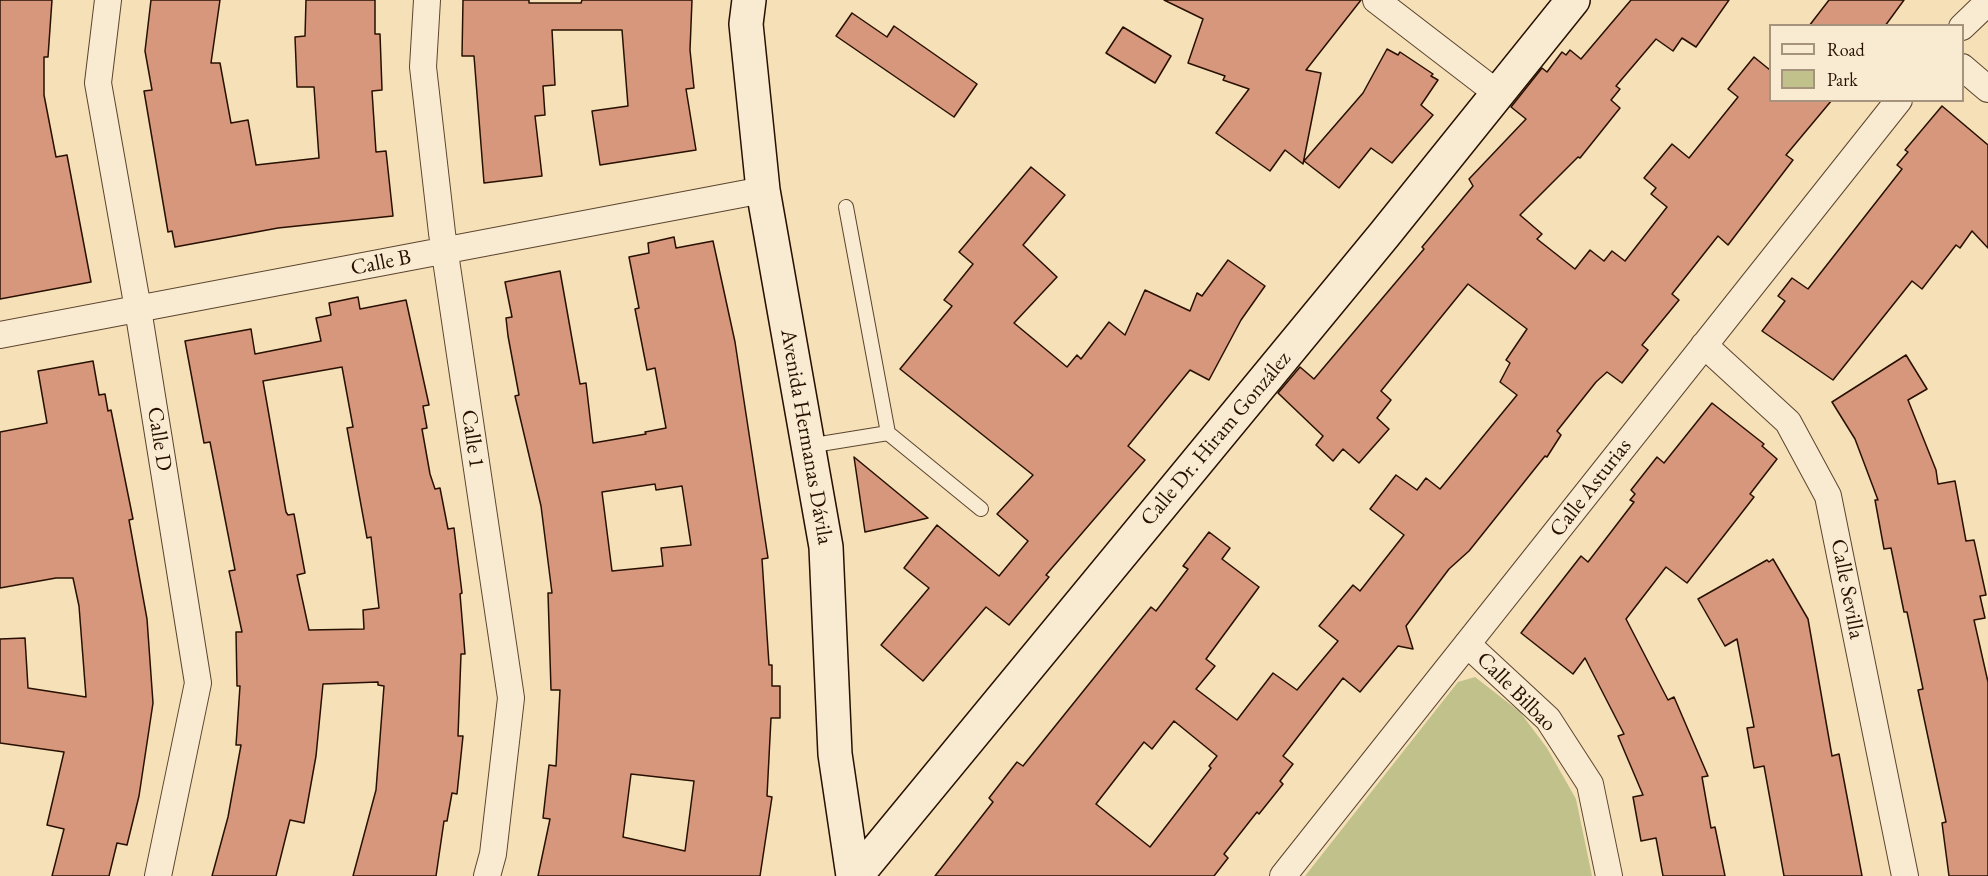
<!DOCTYPE html>
<html>
<head>
<meta charset="utf-8">
<style>
	body { margin:0 }
	#map { position:relative; width:1988px; height:876px; overflow:hidden; background:#f6e0b8; font-family:"EB Garamond",serif }
	canvas { display:block }
	.legend { position:absolute; left:1769px; top:24px; width:195px; height:78px; box-sizing:border-box; background:#f9ebd1; border:2px solid #a5937d; margin:0; padding:8px 10px; list-style:none; font-size:18px; color:#271000 }
	.legend li { display:flex; align-items:center; gap:12px; height:30px }
	.legend b { width:30px; border:2px solid #a5937d }
</style>
</head>
<body>
<div id="map">
<canvas width="1988" height="876"></canvas>
<ul class="legend">
<li><b style="height:8px;background:#f9ebd1"></b>Road</li>
<li><b style="height:16px;background:#c1c18b"></b>Park</li>
</ul>
</div>
<script>
const ctx = document.querySelector('canvas').getContext('2d');
ctx.lineJoin = 'round';
function paint(path, color) { ctx.fillStyle = color; ctx.fill(path, 'evenodd'); }
const toPath = rows => new Path2D(rows.map(r => 'M' + r).join(''));
function strokePath(path, color, width, dash) { ctx.strokeStyle = color; ctx.lineWidth = width; ctx.lineCap = dash ? 'butt' : 'round'; ctx.setLineDash(dash || []); ctx.stroke(path); }
function label(font, color, halo, rows, align = 'center') {
  ctx.font = font + ' "EB Garamond",serif'; ctx.lineWidth = 4.5; ctx.setLineDash([]); ctx.textBaseline = 'middle'; ctx.strokeStyle = halo; ctx.fillStyle = color; for (const [text, x, y, turn = 0] of rows) {
    ctx.save(); ctx.translate(x, y); ctx.rotate((+turn || 0) * Math.PI / 180); ctx.textAlign = isNaN(turn) ? turn : align; if (halo) ctx.strokeText(text, 0, 0); ctx.fillText(text, 0, 0); ctx.restore();
  }
}
paint(toPath([
	[1475,677,1520,712,1547,748,1576,799,1592,876,1305,876,1458,682]
]), '#c1c18b');
const building = toPath([
	[0,0,52,0,48,57,44,57,44,95,56,157,67,155,91,282,0,299,0,0],
	[151,0,220,0,211,63,220,63,231,123,248,120,256,165,319,158,314,87,297,87,295,37,305,36,306,0,375,0,375,34,380,34,382,90,372,91,376,152,386,151,393,216,278,228,175,247,172,231,168,232,144,91,152,90,145,51,151,0],
	[463,0,529,0,529,3,581,3,582,0,692,0,690,50,694,88,686,89,696,150,600,165,592,111,628,106,622,30,552,30,555,85,543,86,545,115,535,116,542,176,484,183,474,56,462,56,463,0],
	[1164,0,1361,0,1306,70,1321,73,1303,164,1285,150,1270,171,1216,133,1249,89,1223,80,1225,76,1188,63,1203,19,1164,0],
	[1631,0,1729,0,1696,47,1682,38,1673,51,1656,39,1616,86,1620,89,1611,100,1620,108,1580,158,1578,157,1520,215,1542,234,1537,239,1575,269,1590,250,1604,261,1612,251,1625,261,1667,207,1651,194,1656,188,1644,178,1672,144,1689,158,1738,97,1728,89,1754,57,1770,70,1770,100,1832,100,1786,155,1793,160,1728,245,1718,236,1672,294,1679,300,1642,345,1648,350,1622,383,1607,372,1596,382,1557,431,1561,435,1547,457,1545,456,1469,551,1449,569,1406,626,1413,649,1398,646,1360,692,1343,678,1283,756,1293,764,1280,781,1283,784,1259,814,1257,812,1224,854,1228,858,1214,876,935,876,993,802,989,798,1017,762,1023,766,1151,607,1156,611,1188,569,1183,566,1209,532,1230,548,1222,559,1259,587,1206,659,1215,666,1196,689,1237,720,1273,673,1297,690,1338,641,1319,626,1353,585,1360,591,1404,535,1370,509,1396,475,1417,490,1426,478,1440,489,1517,395,1500,382,1510,363,1506,360,1527,329,1468,284,1381,391,1391,400,1377,418,1389,429,1359,463,1343,449,1333,461,1316,445,1323,436,1278,393,1300,367,1314,379,1424,249,1422,247,1473,186,1469,179,1526,119,1511,107,1542,68,1547,72,1562,52,1566,55,1570,50,1581,59,1631,0],
	[1174,721,1217,756,1209,766,1211,768,1150,847,1096,804,1144,742,1152,749,1174,721],
	[1829,0,1904,0,1885,26,1809,26,1829,0],
	[852,13,887,37,894,26,977,84,954,117,836,36,852,13],
	[1123,27,1171,56,1155,83,1106,53,1123,27],
	[1387,49,1398,55,1400,52,1433,74,1431,76,1438,80,1421,105,1433,115,1392,163,1371,148,1339,188,1304,161,1363,93,1387,49],
	[1942,106,1988,145,1988,248,1972,231,1960,248,1956,245,1922,289,1912,281,1833,380,1762,331,1785,301,1778,296,1792,278,1808,289,1902,169,1897,165,1908,152,1905,150,1942,106],
	[1031,167,1065,195,1023,245,1057,277,1014,323,1067,367,1077,355,1081,359,1109,322,1125,335,1145,290,1190,311,1197,293,1202,296,1228,260,1265,286,1241,320,1209,380,1190,370,1128,446,1145,460,1046,575,1049,577,1009,625,986,607,923,681,881,645,929,588,904,568,937,525,999,576,1028,541,997,514,1033,475,900,369,952,306,944,300,973,264,959,252,1031,167],
	[674,237,676,248,713,241,735,342,768,558,762,559,769,665,772,665,772,686,780,686,780,718,771,718,767,796,772,797,760,876,538,876,550,819,543,818,549,765,556,766,560,690,551,690,548,593,552,593,541,506,515,396,519,395,508,336,506,318,512,317,505,282,560,271,580,384,586,383,593,443,646,434,645,432,666,428,655,368,647,370,635,309,639,308,629,257,649,253,648,243,674,237],
	[655,484,656,490,682,486,691,545,661,548,663,566,612,571,602,492,655,484],
	[631,774,694,781,685,851,623,837,631,774],
	[358,297,360,309,406,300,429,405,423,406,427,428,422,429,430,474,435,489,440,488,448,529,454,528,462,593,460,594,465,654,461,654,458,736,463,736,457,794,452,793,447,821,444,821,436,876,353,876,376,790,384,686,378,685,378,682,323,684,316,756,304,823,290,820,276,876,212,876,228,817,241,745,236,745,240,686,237,686,236,632,242,632,229,571,235,570,210,442,204,443,185,341,251,329,255,354,321,341,316,318,331,315,329,303,358,297],
	[342,367,353,427,347,428,367,538,371,537,379,608,363,610,364,629,309,630,297,575,305,573,294,514,288,515,286,512,263,381,342,367],
	[1906,355,1927,389,1908,400,1936,470,1938,484,1955,481,1966,541,1974,540,1986,595,1980,596,1985,618,1974,620,1988,682,1988,876,1949,876,1942,823,1946,822,1918,690,1923,689,1907,612,1904,612,1891,548,1884,549,1875,500,1878,500,1855,439,1832,402,1906,355],
	[93,361,99,395,105,394,108,411,111,410,133,519,129,520,147,619,153,703,139,796,127,845,117,843,109,876,52,876,64,829,47,825,64,752,0,743,0,639,25,638,28,688,86,697,79,606,73,578,56,578,0,588,0,432,47,423,38,371,93,361],
	[1712,403,1764,444,1762,446,1777,459,1750,494,1754,497,1687,583,1666,567,1626,619,1668,700,1674,697,1708,776,1702,777,1711,828,1715,827,1725,876,1663,876,1656,838,1641,841,1633,797,1643,795,1618,736,1624,734,1585,658,1573,674,1521,633,1581,556,1588,562,1634,502,1630,500,1635,494,1631,490,1657,457,1664,463,1712,403],
	[854,457,928,518,865,532,854,457],
	[1773,559,1808,619,1832,756,1839,754,1862,876,1784,876,1764,766,1754,768,1747,728,1754,727,1737,639,1725,646,1698,599,1767,560,1769,562,1773,559]
]);
paint(building, '#d7977c');
strokePath(building, '#271000', 1.5);
const lane = toPath([
	[846,207,888,433],
	[808,446,888,433,981,509]
]);
const street = toPath([
	[108,0,98,83,138,309,198,683,158,876],
	[427,0,423,67,442,233,511,698,493,854,487,876],
	[1376,0,1497,93],
	[1962,27,1988,2],
	[1962,67,1988,89],
	[0,335,763,190],
	[1704,345,1788,422,1828,496,1905,876],
	[1467,644,1548,719,1590,784,1609,876],
	[1283,876,1899,100]
]);
const secondary = toPath([
	[749,0,746,24,763,190,826,547,835,754,853,876],
	[856,876,1384,235,1573,0]
]);
strokePath(lane, '#5b442e', 16);
strokePath(street, '#5b442e', 28);
strokePath(secondary, '#271000', 36);
strokePath(lane, '#f9ebd1', 14);
strokePath(street, '#f9ebd1', 26);
strokePath(secondary, '#f9ebd1', 33);
label('22px', '#271000', '#f9ebd1', [
	["Calle B",381,263,-11],
	["Avenida Hermanas Dávila",806,437,80],
	["Calle D",159,439,81],
	["Calle 1",472,439,82],
	["Calle Dr. Hiram González",1216,439,-50],
	["Calle Asturias",1591,488,-52],
	["Calle Sevilla",1847,589,79],
	["Calle Bilbao",1516,692,45]
]);
</script>
</body>
</html>
